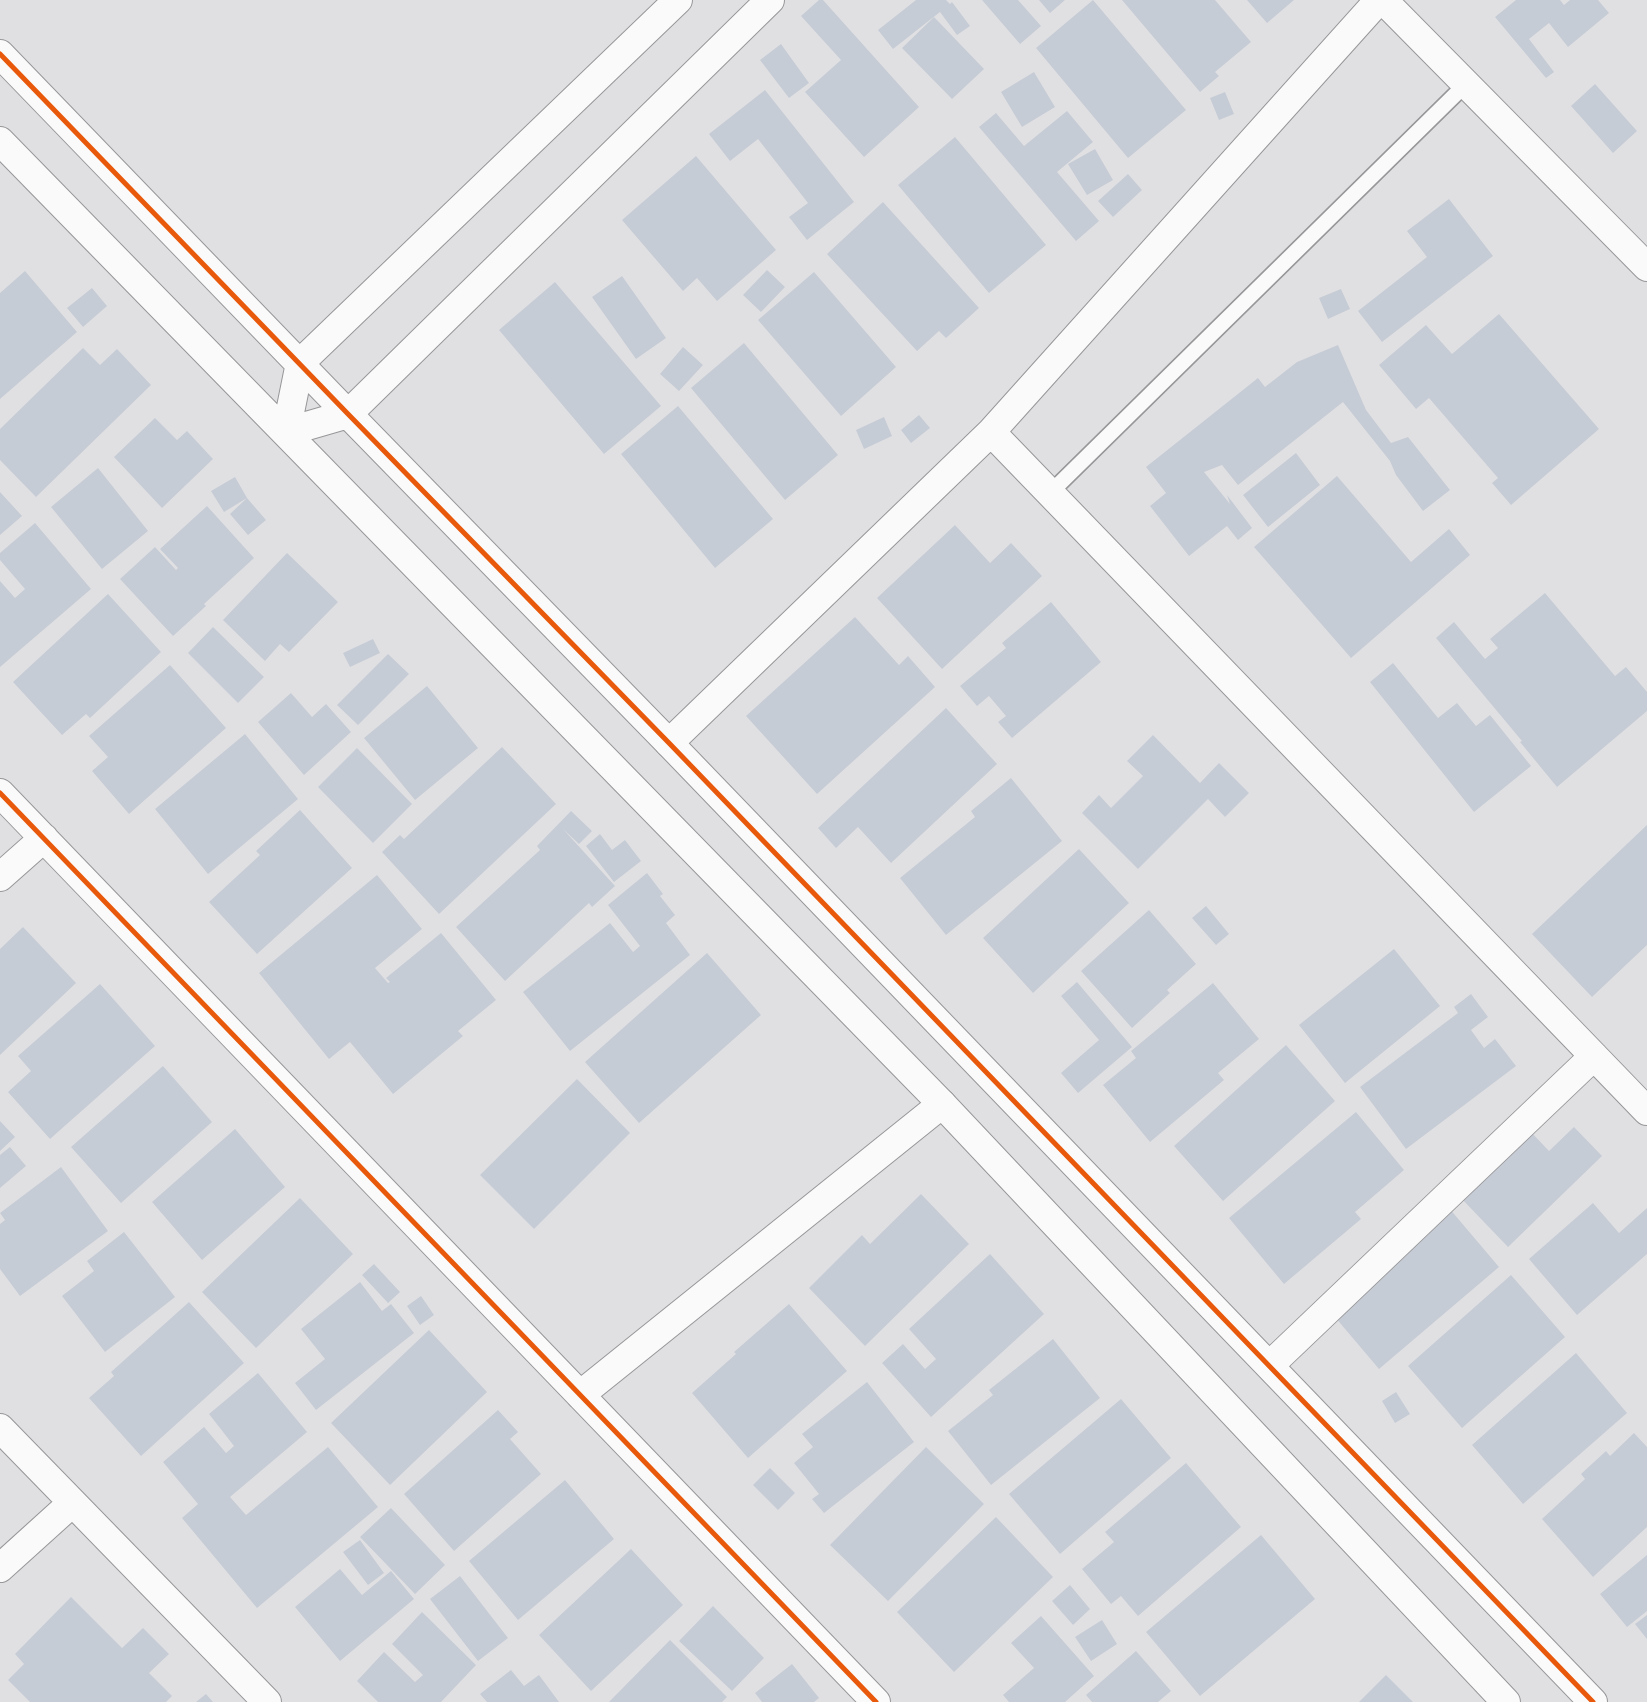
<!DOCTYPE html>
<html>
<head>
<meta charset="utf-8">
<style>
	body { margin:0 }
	canvas { display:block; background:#e0e0e3 }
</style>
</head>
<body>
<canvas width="1647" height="1702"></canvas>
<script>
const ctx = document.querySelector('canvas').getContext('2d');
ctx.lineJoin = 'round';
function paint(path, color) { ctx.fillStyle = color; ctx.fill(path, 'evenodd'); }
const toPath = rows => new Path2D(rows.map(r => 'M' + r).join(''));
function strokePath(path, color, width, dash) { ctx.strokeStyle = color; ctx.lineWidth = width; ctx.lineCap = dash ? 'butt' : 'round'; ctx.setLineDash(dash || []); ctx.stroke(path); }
paint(toPath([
	[819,0,823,0,919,107,864,157,805,92,841,60,801,16],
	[916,0,946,0,950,4,952,2,970,26,957,35,940,12,893,49,878,30],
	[982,0,1018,0,1041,26,1020,44],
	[1039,0,1065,0,1050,13],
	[1093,0,1186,110,1128,158,1036,48],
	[1122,0,1215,0,1251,42,1215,72,1219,76,1200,92],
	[1247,0,1294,0,1267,23],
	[1516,0,1560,0,1564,5,1570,0,1598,0,1609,13,1568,47,1549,23,1529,39,1554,72,1546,78,1495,17],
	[934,17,984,69,952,99,902,48],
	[781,44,809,83,789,98,760,60],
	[1034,72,1055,107,1022,127,1001,92],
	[1595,84,1637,131,1613,153,1571,106],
	[765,90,854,202,807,240,789,217,808,203,758,139,730,161,709,134],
	[1225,92,1234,114,1219,120,1210,98],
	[1067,111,1093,142,1057,172,1099,221,1076,241,979,127,996,113,1024,146],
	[955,137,1046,245,989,293,898,185],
	[1095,149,1113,180,1087,195,1068,164],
	[696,156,776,250,717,301,697,278,683,291,622,220],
	[1128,174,1142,190,1113,217,1098,201],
	[1449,199,1493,256,1382,342,1358,311,1427,257,1407,231],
	[883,202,979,308,946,338,939,331,917,351,827,254],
	[767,270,785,287,761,312,743,295],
	[25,271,77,332,0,399,0,293],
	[814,272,896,367,841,416,758,320],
	[622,276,666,338,636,359,592,297],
	[555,282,661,406,604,454,499,330],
	[92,288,107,306,83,327,67,308],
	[1341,289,1350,309,1328,319,1319,298],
	[1499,314,1599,429,1511,505,1492,483,1498,478,1429,398,1416,409,1379,365,1426,325,1452,354],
	[744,343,838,455,785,500,691,388],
	[1338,345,1366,410,1391,443,1408,437,1450,490,1423,511,1396,475,1390,461,1343,402,1238,485,1222,465,1204,472,1230,504,1227,495,1252,528,1238,540,1227,526,1189,556,1150,506,1166,493,1146,467,1258,378,1265,387,1297,362],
	[683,347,703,365,679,391,660,374],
	[83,348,100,365,117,349,151,385,36,497,0,460,0,429],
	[678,406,773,519,715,568,621,454],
	[919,415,930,428,911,443,901,430],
	[884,417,892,436,864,449,856,430],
	[155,418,177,440,187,431,213,459,162,508,114,457],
	[1296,453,1320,485,1268,527,1243,495],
	[98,468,148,531,102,569,51,507],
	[1337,476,1411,562,1449,529,1470,555,1351,658,1254,547],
	[235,477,247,498,266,520,248,535,230,514,247,498,224,512,211,491],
	[0,492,22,516,0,535],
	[207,506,254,558,204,604,206,606,173,636,120,579,155,547,176,570,178,568,160,549],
	[35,523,91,589,0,667,0,581,15,598,25,589,0,560,0,553],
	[955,525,990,563,1011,543,1042,576,942,669,877,598],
	[287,553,338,602,289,652,280,644,265,661,223,620],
	[1545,593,1615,676,1626,667,1647,692,1647,711,1557,787,1520,742,1522,741,1436,638,1454,622,1485,659,1498,648,1490,639],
	[108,594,161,652,90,718,86,714,62,735,13,682],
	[1051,602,1101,662,1012,738,998,722,1006,716,989,696,977,706,960,686,1006,648,1002,643],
	[855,617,899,665,908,656,935,687,817,794,746,716],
	[213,627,264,677,238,703,188,653],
	[373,639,380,653,350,667,343,653],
	[388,654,409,674,358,725,337,705],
	[1393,663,1438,718,1457,703,1476,726,1490,715,1531,766,1474,812,1370,682],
	[170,665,226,728,129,814,92,771,108,757,89,736],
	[427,686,478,748,415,800,364,738],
	[291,693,312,717,326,704,351,732,304,775,258,722],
	[946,708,997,764,891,863,858,827,836,848,818,828],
	[245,734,298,799,208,874,155,809],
	[1153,735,1200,783,1219,763,1249,793,1225,817,1208,799,1138,869,1082,813,1099,795,1111,808,1143,776,1127,761],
	[502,747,556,804,439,914,382,852,400,835,404,839],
	[357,748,412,804,373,843,318,787],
	[1011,778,1062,841,946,935,900,878,975,817,971,811],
	[300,810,352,868,257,954,209,902,260,855,256,851],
	[571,811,592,831,579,844,563,829,615,886,592,907,589,903,505,981,456,927,540,850,537,846],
	[1647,825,1647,945,1592,997,1532,934],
	[600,834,612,850,625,840,641,861,614,882,586,846],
	[1079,849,1129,903,1033,993,983,938],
	[647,873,663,894,660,896,675,915,666,923,690,955,570,1051,523,992,610,923,633,952,640,946,608,905],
	[377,875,422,929,375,968,388,983,390,982,386,978,441,933,496,1000,458,1031,463,1036,393,1094,350,1042,329,1059,259,973],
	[1206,906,1229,934,1216,945,1192,918],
	[1149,910,1196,964,1167,990,1170,993,1132,1028,1081,971],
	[23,927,76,983,0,1055,0,949],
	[1394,949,1440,1006,1345,1083,1299,1025],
	[707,953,761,1015,639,1123,585,1062],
	[1077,982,1132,1047,1078,1093,1061,1073,1099,1040,1061,996],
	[1213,983,1259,1039,1218,1073,1224,1080,1150,1142,1103,1085,1136,1058,1131,1051],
	[100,984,155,1046,50,1139,8,1092,31,1071,18,1056],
	[1471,994,1488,1017,1471,1030,1484,1048,1495,1039,1516,1066,1406,1149,1360,1087,1458,1013,1454,1007],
	[1286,1045,1335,1101,1223,1201,1174,1146],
	[163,1066,212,1122,121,1203,71,1147],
	[577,1079,630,1133,534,1229,480,1175],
	[1356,1112,1404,1170,1355,1212,1361,1219,1284,1284,1229,1218],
	[0,1121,15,1137,0,1151],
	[1574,1127,1602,1156,1508,1247,1460,1197,1529,1130,1549,1151],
	[235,1129,285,1187,202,1260,152,1202],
	[10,1147,26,1166,0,1188,0,1155],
	[61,1167,108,1231,20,1296,0,1269,0,1224,5,1220,0,1213],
	[921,1194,969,1244,865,1346,809,1288,862,1235,870,1244],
	[300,1198,353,1254,256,1348,202,1292],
	[1593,1203,1619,1233,1647,1208,1647,1254,1577,1315,1529,1259],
	[1449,1208,1499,1267,1379,1369,1329,1310],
	[124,1232,175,1297,105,1352,62,1296,94,1271,87,1261],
	[990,1254,1044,1314,931,1417,882,1363,903,1344,925,1369,936,1359,909,1329],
	[374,1264,400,1292,388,1303,362,1275],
	[1511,1275,1565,1337,1462,1428,1408,1366],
	[360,1282,382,1311,391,1304,414,1333,316,1410,295,1383,325,1359,301,1329],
	[421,1296,434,1315,420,1325,407,1306],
	[189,1302,244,1363,141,1456,89,1398,114,1376,111,1372],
	[789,1304,847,1371,748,1458,692,1393,736,1354,734,1352],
	[429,1330,487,1392,390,1485,331,1423],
	[1053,1339,1100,1398,991,1485,948,1431,993,1395,989,1390],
	[1576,1353,1627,1413,1523,1504,1472,1445],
	[258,1373,307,1432,230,1497,246,1515,328,1447,378,1507,257,1608,182,1518,198,1504,163,1462,204,1427,226,1453,234,1446,209,1414],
	[867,1382,914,1442,824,1513,812,1499,819,1494,794,1463,813,1447,802,1434],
	[1396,1392,1410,1414,1395,1423,1382,1401],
	[1121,1399,1171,1458,1060,1554,1009,1494],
	[498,1410,518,1432,510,1439,541,1474,454,1551,404,1494],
	[1634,1433,1647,1447,1647,1527,1593,1577,1542,1519,1585,1479,1581,1474,1606,1451,1610,1456],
	[926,1447,984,1504,888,1601,830,1545],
	[1186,1463,1241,1527,1138,1616,1121,1596,1111,1604,1082,1569,1114,1542,1105,1532],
	[770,1468,795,1493,778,1510,753,1485],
	[565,1480,614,1539,518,1620,469,1561],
	[391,1508,445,1565,415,1594,360,1537],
	[996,1517,1053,1577,954,1672,897,1612],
	[1261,1535,1315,1599,1200,1696,1146,1632],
	[360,1540,384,1573,368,1585,343,1552],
	[631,1549,683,1605,591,1691,539,1635],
	[1647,1555,1647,1611,1627,1627,1600,1594],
	[340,1569,362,1595,391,1571,414,1599,340,1661,295,1607],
	[460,1576,508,1638,478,1661,430,1599],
	[1070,1585,1090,1609,1073,1625,1052,1601],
	[71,1597,122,1648,143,1628,169,1654,149,1673,172,1696,166,1702,30,1702,8,1680,24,1664,15,1654],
	[713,1606,764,1658,732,1691,679,1641],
	[422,1612,476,1665,441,1702,378,1702,357,1681,384,1652,415,1682,423,1675,392,1644],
	[1647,1615,1647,1639,1635,1624],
	[1041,1616,1094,1676,1065,1702,1009,1702,1003,1695,1034,1668,1011,1643],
	[1102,1620,1117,1644,1091,1661,1075,1637],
	[670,1640,727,1697,722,1702,609,1702],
	[1136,1651,1171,1691,1158,1702,1092,1702,1086,1695],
	[792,1664,819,1698,814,1702,762,1702,755,1693],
	[511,1670,524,1686,539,1675,559,1702,487,1702,480,1694],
	[1386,1675,1413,1702,1359,1702],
	[206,1694,213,1702,196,1702]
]), '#c6ccd5');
const lane = toPath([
	[1050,493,1466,84]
]);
const street = toPath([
	[1383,0,1647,267],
	[991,432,1647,1111],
	[669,743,991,432,1379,0],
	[0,793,876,1702],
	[0,877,44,838],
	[1270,1365,1594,1056],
	[580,1395,942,1104],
	[0,1428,267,1702],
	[0,1568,72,1503]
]);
const secondary = toPath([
	[678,0,300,363,286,432,348,414,770,0],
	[0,54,348,414,669,743,1593,1702],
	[0,141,942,1104,1506,1702]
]);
strokePath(lane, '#979799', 18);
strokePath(street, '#979799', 30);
strokePath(secondary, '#979799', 30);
strokePath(lane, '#fafafb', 15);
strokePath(street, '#fafafb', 28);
strokePath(secondary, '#fafafb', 28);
strokePath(toPath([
	[0,54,348,414,669,743,1593,1702],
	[0,793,876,1702]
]), '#e8590c', 5);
</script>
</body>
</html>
